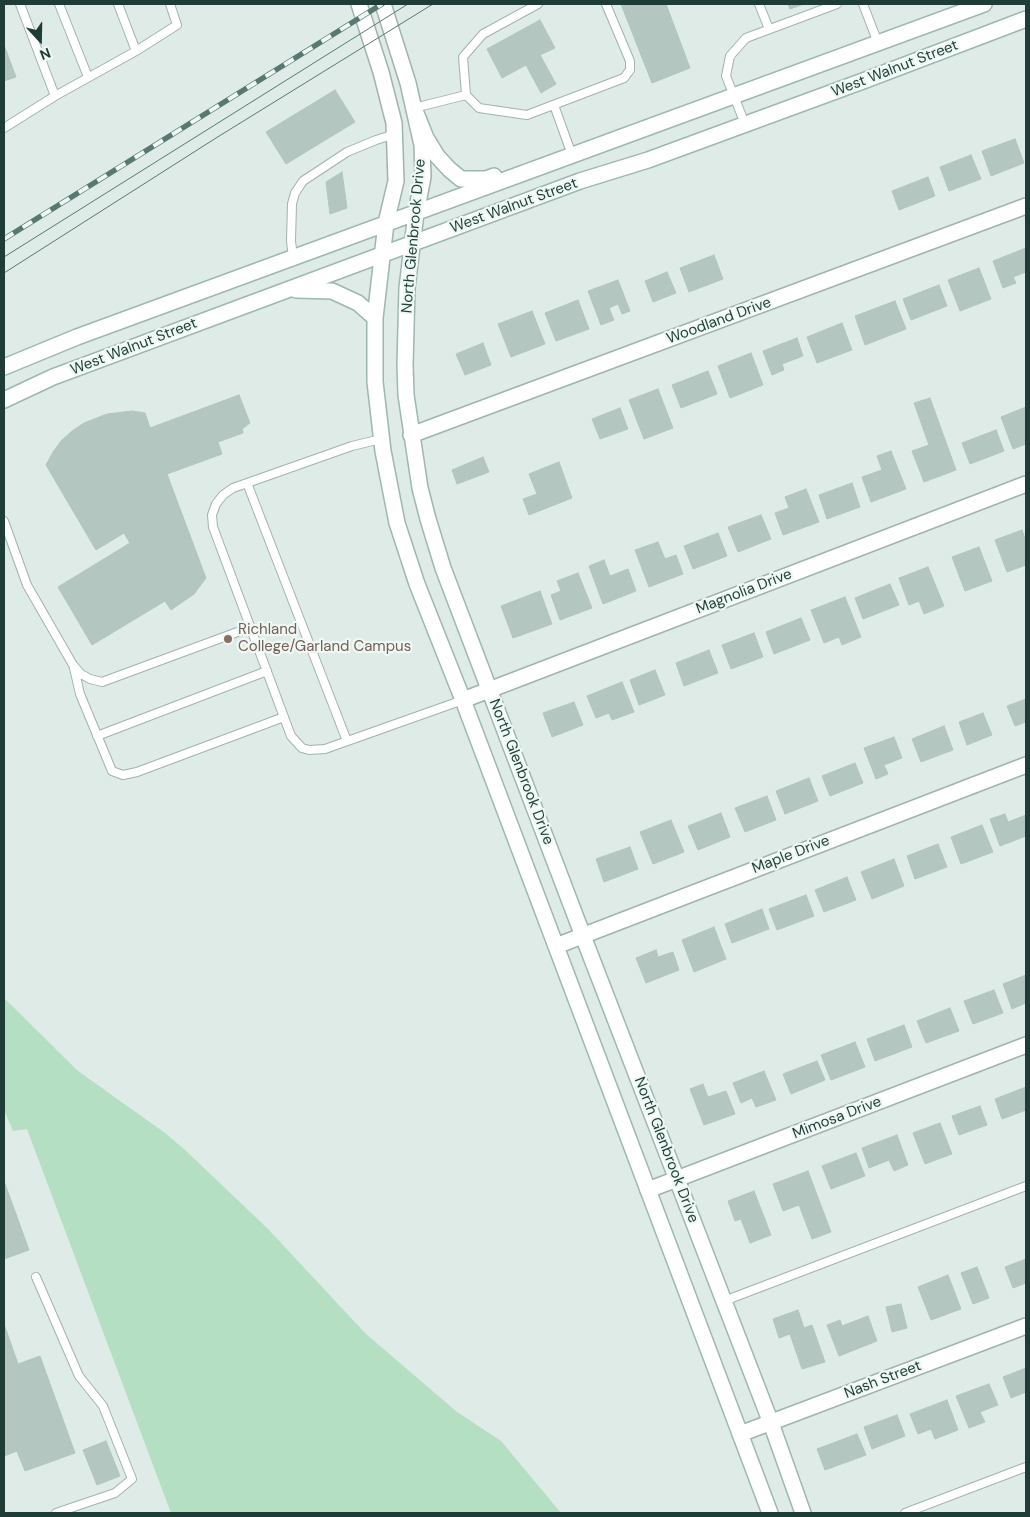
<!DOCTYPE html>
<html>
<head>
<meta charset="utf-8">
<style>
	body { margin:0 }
	#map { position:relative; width:1030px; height:1517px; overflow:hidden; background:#deebe6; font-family:"DM Sans",sans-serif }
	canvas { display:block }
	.frame { position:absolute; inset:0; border:5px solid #1e3d37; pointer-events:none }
	.north { position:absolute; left:15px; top:15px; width:50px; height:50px; -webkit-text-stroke:4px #eef8f4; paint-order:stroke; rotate:159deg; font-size:14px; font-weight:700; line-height:20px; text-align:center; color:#1e3d37 }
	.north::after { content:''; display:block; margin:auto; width:18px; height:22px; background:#1e3d37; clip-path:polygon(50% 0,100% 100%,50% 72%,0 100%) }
</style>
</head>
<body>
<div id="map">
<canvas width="1030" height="1517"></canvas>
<div class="frame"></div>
<div class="north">N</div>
</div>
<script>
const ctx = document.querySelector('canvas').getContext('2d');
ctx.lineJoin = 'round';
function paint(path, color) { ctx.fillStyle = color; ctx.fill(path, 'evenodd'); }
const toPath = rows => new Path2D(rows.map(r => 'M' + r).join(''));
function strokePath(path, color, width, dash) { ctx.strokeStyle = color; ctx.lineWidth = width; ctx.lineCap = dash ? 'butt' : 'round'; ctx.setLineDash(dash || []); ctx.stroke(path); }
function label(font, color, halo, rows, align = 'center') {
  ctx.font = font + ' "DM Sans",sans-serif'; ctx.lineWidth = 4.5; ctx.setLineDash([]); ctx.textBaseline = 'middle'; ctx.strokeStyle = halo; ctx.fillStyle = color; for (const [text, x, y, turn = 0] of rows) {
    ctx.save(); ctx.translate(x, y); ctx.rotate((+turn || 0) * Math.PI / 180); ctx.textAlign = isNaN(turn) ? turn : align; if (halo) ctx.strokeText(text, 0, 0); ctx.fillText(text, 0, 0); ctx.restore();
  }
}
paint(toPath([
	[4,998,78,1071,165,1133,184,1149,268,1229,366,1334,457,1412,501,1441,561,1513,171,1513,27,1129,13,1131,4,1110]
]), '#b4dfc3');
const building = toPath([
	[621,4,666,4,690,68,652,83,621,4],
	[788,4,804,4,790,9,788,4],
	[540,20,555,48,540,55,556,84,541,93,526,65,502,78,487,49,540,20],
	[4,45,16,77,4,81,4,45],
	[335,90,355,122,286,164,266,132,335,90],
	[1015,139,1024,163,991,176,982,151,1015,139],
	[971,155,981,179,949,191,940,167,971,155],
	[342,172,347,208,330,214,326,182,342,172],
	[928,177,935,196,899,210,892,191,928,177],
	[1026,248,1026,272,1013,277,1016,283,1003,288,993,261,1026,248],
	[714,255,723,279,689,292,680,268,714,255],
	[979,268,991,299,960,311,948,280,979,268],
	[667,272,676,293,653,302,645,281,667,272],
	[618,280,630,311,622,314,618,304,609,308,614,320,601,325,588,291,618,280],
	[939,285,947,306,911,320,903,299,939,285],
	[578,300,589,329,556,341,545,313,578,300],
	[895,301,906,329,865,345,855,316,895,301],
	[532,311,545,344,511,357,498,324,532,311],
	[842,323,852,350,817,363,807,337,842,323],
	[797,338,803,356,782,364,784,370,772,375,763,351,797,338],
	[483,343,491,365,465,375,456,354,483,343],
	[751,353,763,385,730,398,718,366,751,353],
	[708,371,717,394,681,408,672,385,708,371],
	[658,389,673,428,644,439,629,400,658,389],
	[239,395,250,423,242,429,243,433,218,442,222,454,167,474,206,578,194,594,171,610,165,601,92,645,58,587,130,543,124,533,96,550,46,465,53,452,61,441,72,431,84,423,107,414,132,411,145,413,150,428,239,395],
	[930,398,956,470,924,482,912,451,929,445,914,403,930,398],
	[1026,407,1026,444,1013,449,1001,417,1026,407],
	[620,408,628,429,600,439,592,419,620,408],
	[996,430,1004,451,970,464,962,443,996,430],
	[891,451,906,489,871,502,862,477,882,470,877,456,891,451],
	[483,457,489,472,457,484,452,470,483,457],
	[559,462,572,498,529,515,523,499,537,494,529,474,559,462],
	[852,483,860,507,827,519,819,495,852,483],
	[806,489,819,522,783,535,775,513,789,508,785,497,806,489],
	[761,515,771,539,738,552,728,527,761,515],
	[1022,530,1026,542,1026,565,1007,572,995,540,1022,530],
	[718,533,727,556,693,569,684,546,718,533],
	[658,542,665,559,676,555,683,574,649,587,635,550,658,542],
	[979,547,992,581,965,591,952,557,979,547],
	[604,560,610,576,628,569,636,591,603,604,589,566,604,560],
	[928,567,944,606,924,614,919,601,909,605,899,578,928,567],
	[578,573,592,608,560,620,551,595,561,591,557,581,578,573],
	[890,584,899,605,863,619,855,598,890,584],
	[540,591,552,624,513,638,501,606,540,591],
	[845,597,861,637,842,645,839,637,824,643,811,610,845,597],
	[801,618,810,640,774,654,766,632,801,618],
	[754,633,763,657,731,669,722,645,754,633],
	[709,650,718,673,684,686,676,663,709,650],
	[655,670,665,695,639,705,630,680,655,670],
	[622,682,634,712,612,720,609,713,596,718,587,696,622,682],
	[1026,699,1026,722,1015,726,1007,706,1026,699],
	[574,702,583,725,552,737,543,713,574,702],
	[983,713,992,735,967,745,959,722,983,713],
	[944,726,953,750,921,762,912,739,944,726],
	[894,737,902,758,884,765,888,774,876,779,864,748,894,737],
	[855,763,863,783,830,796,822,776,855,763],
	[809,778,818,801,785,814,776,791,809,778],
	[767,796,776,820,745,832,735,808,767,796],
	[721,813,730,837,698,850,688,826,721,813],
	[1005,814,1008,822,1026,815,1026,836,1000,846,990,819,1005,814],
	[671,820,684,852,653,864,640,832,671,820],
	[982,825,993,852,961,864,951,837,982,825],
	[938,844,947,867,915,879,907,856,938,844],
	[630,847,638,869,604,882,596,859,630,847],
	[894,859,904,886,872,899,861,872,894,859],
	[847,877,856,900,824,912,815,890,847,877],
	[806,895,814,916,777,930,769,909,806,895],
	[762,909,769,929,732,943,725,924,762,909],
	[714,927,726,959,694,972,682,940,714,927],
	[656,950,658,957,673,952,679,970,646,983,636,958,656,950],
	[1026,975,1026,1003,1012,1009,1003,984,1026,975],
	[994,990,1003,1013,973,1024,964,1001,994,990],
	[950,1008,959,1031,926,1043,917,1021,950,1008],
	[904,1025,912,1047,875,1061,867,1039,904,1025],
	[855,1042,865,1067,831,1080,821,1055,855,1042],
	[817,1061,825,1080,791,1094,783,1074,817,1061],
	[764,1071,776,1100,756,1107,752,1098,741,1103,733,1083,764,1071],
	[703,1084,708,1097,726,1091,735,1114,704,1125,690,1089,703,1084],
	[1026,1087,1026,1110,1002,1119,995,1099,1026,1087],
	[980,1106,987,1125,959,1135,952,1116,980,1106],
	[940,1123,952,1154,925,1164,913,1133,940,1123],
	[897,1135,908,1165,894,1171,889,1160,869,1168,862,1148,897,1135],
	[856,1153,865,1176,831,1189,822,1166,856,1153],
	[808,1171,831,1232,812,1239,799,1205,783,1211,773,1184,808,1171],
	[4,1181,29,1250,4,1259,4,1181],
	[754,1191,771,1235,750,1243,741,1219,735,1221,728,1201,754,1191],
	[1026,1259,1026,1283,1013,1288,1005,1267,1026,1259],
	[977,1267,989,1298,973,1304,961,1273,977,1267],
	[948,1275,961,1309,931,1320,918,1287,948,1275],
	[901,1304,907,1328,892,1332,886,1307,901,1304],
	[798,1310,804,1328,812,1325,825,1362,802,1369,790,1334,779,1338,773,1319,798,1310],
	[868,1316,877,1341,839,1356,827,1325,840,1320,842,1326,868,1316],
	[4,1324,18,1364,40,1356,75,1453,25,1471,17,1451,4,1456,4,1324],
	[1026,1368,1026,1392,1011,1398,1003,1377,1026,1368],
	[989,1384,998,1405,980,1412,985,1422,969,1428,956,1396,989,1384],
	[947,1400,958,1430,935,1439,931,1429,918,1434,910,1414,947,1400],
	[897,1415,905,1436,872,1449,864,1427,897,1415],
	[857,1434,866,1455,825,1470,817,1449,857,1434],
	[106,1441,120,1476,97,1485,83,1450,106,1441]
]);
paint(building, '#b3c6c0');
strokePath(building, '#b0c6be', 1);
const service = toPath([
	[20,4,55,96],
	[59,4,88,77],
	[118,4,136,51],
	[538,4,483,34,463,57,466,95,479,108,527,115,624,78,630,70,630,61,606,4],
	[759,4,769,29],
	[863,4,878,43],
	[554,105,572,155],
	[414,108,466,95],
	[745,124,726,76,730,56,746,38,837,4],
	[4,128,55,96,136,51,177,25,170,4],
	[293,257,291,241,292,204,295,193,303,181,347,152,376,140,395,134],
	[381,439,352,446,233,488,223,495,216,504,212,515,213,527,291,736,302,748,309,750,325,749,463,700],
	[247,483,347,741],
	[4,521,27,585,73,665,81,674,90,679,102,682,251,627],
	[74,668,80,694,112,771,123,775,137,772,284,717],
	[97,736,267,671],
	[36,1277,79,1376,103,1406,132,1479,115,1493,56,1513],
	[724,1301,1026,1186],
	[905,1513,1026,1467]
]);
const minor = toPath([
	[411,435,1026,206],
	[463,700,1026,484],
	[556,946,1026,765],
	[648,1190,1026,1045],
	[740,1434,1026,1326]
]);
const tertiary = toPath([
	[359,4,381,72,394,123,396,181,386,223],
	[383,4,408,83,422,145,423,177,416,213]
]);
const secondary = toPath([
	[414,108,426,138,437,156,449,169,461,179,485,179,494,176],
	[416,213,407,288,405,365,406,395,420,488,428,519,443,568,583,936,771,1423,803,1513],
	[386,223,375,318,375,382,383,451,397,523,417,584,463,700,770,1513],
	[296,290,332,291,358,303,375,318],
	[4,367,77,337,984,4],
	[4,400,53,377,88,364,580,181,648,160,863,81,1026,19]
]);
strokePath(service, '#a1b3ae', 10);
strokePath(minor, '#a1b3ae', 18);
strokePath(tertiary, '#a1b3ae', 18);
strokePath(secondary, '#9cb8b0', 18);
strokePath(service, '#fff', 8);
strokePath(minor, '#fff', 15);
strokePath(tertiary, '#fff', 15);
strokePath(secondary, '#fff', 15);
strokePath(toPath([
	[4,257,408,4],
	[4,273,216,138,433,4]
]), '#577972', 1);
const rail = toPath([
	[4,239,382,4]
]);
strokePath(rail, '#577972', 5.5);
strokePath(rail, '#eef8f4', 4, [11]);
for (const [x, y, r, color] of [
	[228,639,5,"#8d6e63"]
]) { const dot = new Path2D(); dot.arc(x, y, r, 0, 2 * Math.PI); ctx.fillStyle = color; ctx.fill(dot); strokePath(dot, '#eef8f4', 2); }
label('15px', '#1e3d37', '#eef8f4', [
	["West Walnut Street",895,69,-21],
	["West Walnut Street",514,206,-20],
	["North Glenbrook Drive",414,236,-85],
	["Woodland Drive",719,321,-20],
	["West Walnut Street",134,347,-21],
	["Magnolia Drive",744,592,-21],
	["North Glenbrook Drive",521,772,69],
	["Maple Drive",791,855,-21],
	["Mimosa Drive",837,1118,-21],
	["North Glenbrook Drive",666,1150,69],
	["Nash Street",883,1380,-21]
]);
label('15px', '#785e54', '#eef8f4', [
	["Richland",238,630],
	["College/Garland Campus",238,647]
], 'left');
</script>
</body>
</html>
